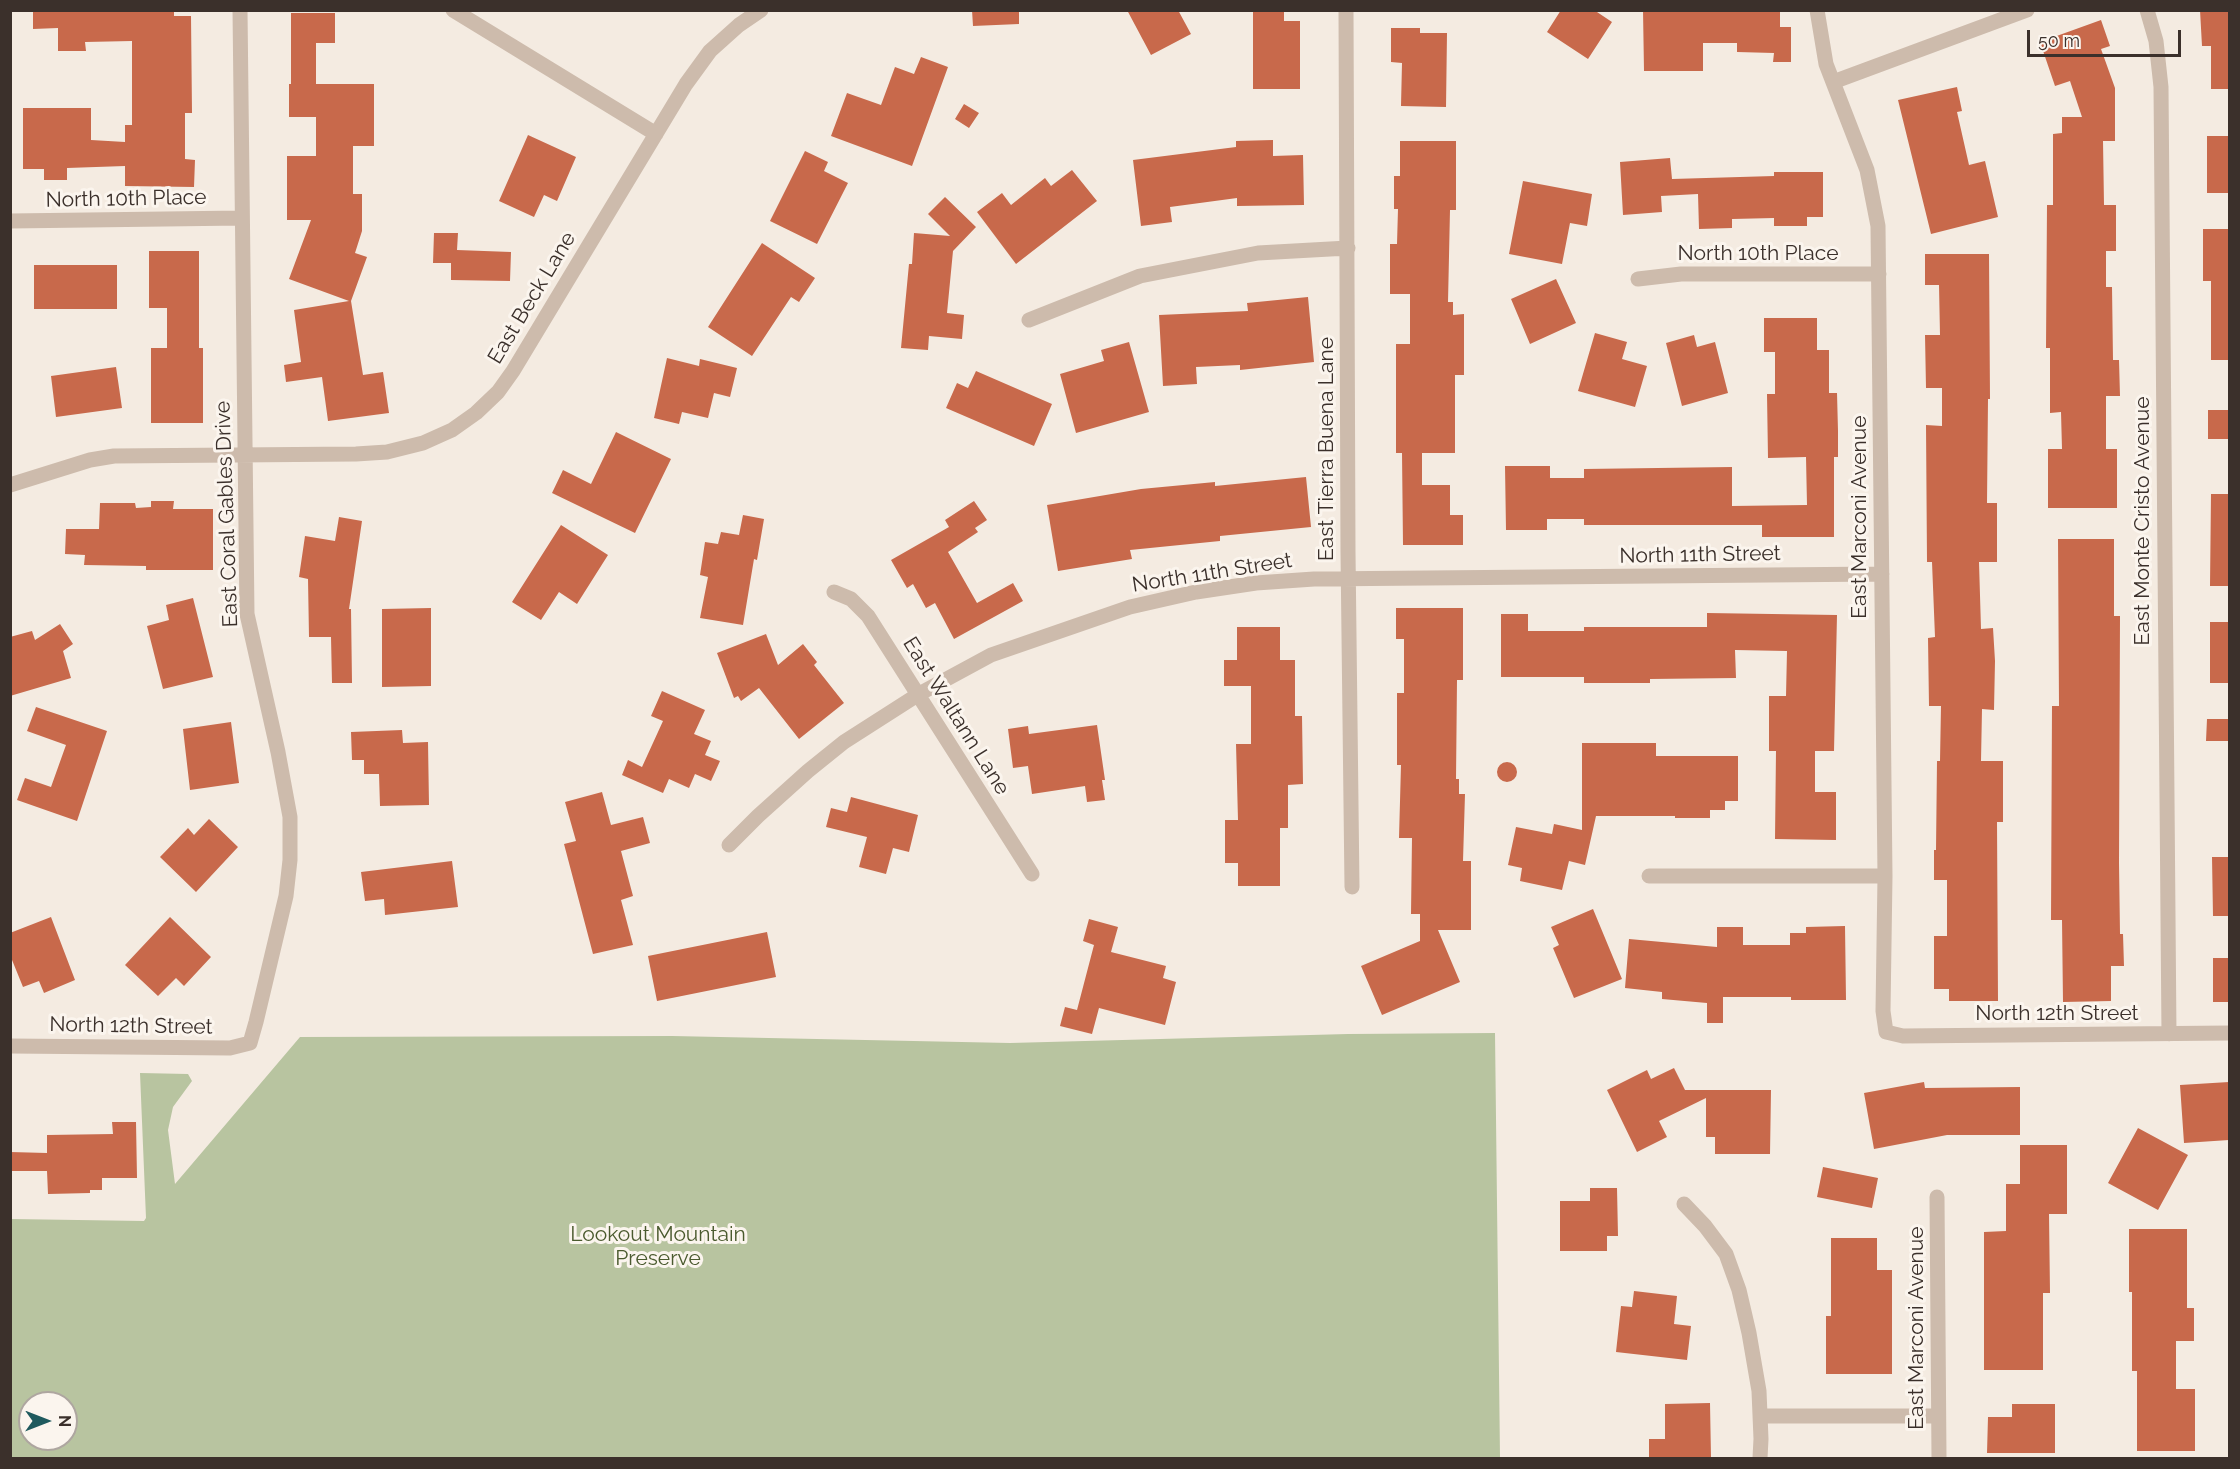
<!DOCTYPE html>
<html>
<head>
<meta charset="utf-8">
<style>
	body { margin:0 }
	#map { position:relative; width:2240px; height:1469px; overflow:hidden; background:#f4ebe1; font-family:Raleway,sans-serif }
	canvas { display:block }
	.frame { position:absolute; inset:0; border:12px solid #3b302b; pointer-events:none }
	.north { position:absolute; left:18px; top:1391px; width:60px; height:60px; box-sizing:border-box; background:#fbf5ee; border:2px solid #aea6a0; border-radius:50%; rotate:90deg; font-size:16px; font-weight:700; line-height:24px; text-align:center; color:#3b302b }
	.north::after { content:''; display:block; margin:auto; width:21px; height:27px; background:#1f5a5e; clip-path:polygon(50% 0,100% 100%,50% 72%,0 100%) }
	.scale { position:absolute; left:2027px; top:30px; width:154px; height:27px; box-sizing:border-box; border:3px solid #3b302b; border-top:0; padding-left:8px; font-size:18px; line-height:21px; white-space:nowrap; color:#3b302b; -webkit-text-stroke:4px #fbf5ee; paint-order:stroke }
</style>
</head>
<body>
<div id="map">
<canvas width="2240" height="1469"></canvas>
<div class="frame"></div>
<div class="north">N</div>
<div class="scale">50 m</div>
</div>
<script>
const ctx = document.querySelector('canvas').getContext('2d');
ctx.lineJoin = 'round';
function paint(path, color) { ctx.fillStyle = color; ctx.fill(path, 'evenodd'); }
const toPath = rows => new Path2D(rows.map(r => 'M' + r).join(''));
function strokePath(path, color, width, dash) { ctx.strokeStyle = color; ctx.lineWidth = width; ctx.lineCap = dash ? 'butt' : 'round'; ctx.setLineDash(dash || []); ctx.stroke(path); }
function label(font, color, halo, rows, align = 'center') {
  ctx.font = font + ' Raleway,sans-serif'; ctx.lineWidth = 6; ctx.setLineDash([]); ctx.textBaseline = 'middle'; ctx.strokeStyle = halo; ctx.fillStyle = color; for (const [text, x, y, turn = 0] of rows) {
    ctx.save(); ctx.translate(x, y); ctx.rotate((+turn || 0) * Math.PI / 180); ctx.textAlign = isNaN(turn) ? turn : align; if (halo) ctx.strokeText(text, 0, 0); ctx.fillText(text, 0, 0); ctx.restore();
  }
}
paint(toPath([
	[1495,1033,1500,1458,11,1458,11,1219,144,1221,146,1218,140,1073,188,1074,192,1081,173,1107,168,1130,175,1184,300,1037,672,1036,1010,1043,1348,1034],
	[30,1403,66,1403,66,1439,30,1439]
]), '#b8c4a0');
paint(toPath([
	[33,10,174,10,174,16,191,16,192,113,185,113,185,159,195,160,194,187,125,186,125,166,67,168,67,180,44,180,44,169,23,169,23,108,91,108,91,140,125,142,125,125,132,125,132,41,85,42,86,51,58,51,58,28,33,29],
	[972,10,1019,10,1019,24,973,26],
	[1127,10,1178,10,1191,34,1151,55],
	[1253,10,1284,10,1284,21,1300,21,1300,89,1253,89],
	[1561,10,1594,10,1612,22,1588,59,1547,32],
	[1643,10,1780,10,1780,27,1791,27,1791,62,1773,62,1774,53,1737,52,1737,43,1703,43,1703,71,1644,71],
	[2200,10,2229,10,2229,89,2211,89,2211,46,2202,46],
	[291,13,335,13,335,43,316,43,316,84,374,84,374,146,353,146,353,194,362,194,362,231,355,253,367,257,351,301,363,375,383,372,389,413,328,421,322,377,286,382,284,365,301,362,294,310,349,301,289,279,311,220,287,220,287,156,316,156,316,117,289,117,289,84,291,84],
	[2101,20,2110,46,2101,49,2115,88,2115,141,2103,141,2104,205,2116,205,2116,251,2106,251,2106,287,2112,287,2113,360,2119,360,2120,396,2106,396,2106,449,2117,449,2117,508,2048,508,2048,449,2062,449,2061,412,2050,413,2050,348,2046,348,2047,205,2053,205,2053,134,2062,133,2062,117,2082,117,2070,81,2055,86,2040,42],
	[1391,28,1420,28,1420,33,1447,33,1446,107,1401,106,1402,63,1391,62],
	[921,57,948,67,912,166,831,136,847,93,881,105,895,67,914,74],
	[1957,87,1962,111,1957,112,1969,165,1985,161,1998,217,1931,234,1898,100],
	[964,104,979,113,969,128,955,119],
	[528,135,576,157,557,201,544,195,534,217,499,201],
	[2207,136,2229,136,2229,193,2207,193],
	[1273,140,1273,156,1303,155,1304,205,1237,206,1237,198,1170,207,1172,222,1141,226,1133,160,1236,147,1236,141],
	[1400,141,1456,141,1456,210,1450,210,1448,302,1453,302,1453,315,1464,314,1464,375,1455,375,1455,453,1422,453,1422,485,1450,485,1450,515,1463,515,1463,545,1403,545,1402,453,1396,453,1396,344,1410,344,1410,294,1390,294,1390,244,1397,244,1398,209,1394,209,1394,176,1400,176],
	[805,151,828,162,824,171,848,183,817,244,770,221],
	[1670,158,1672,179,1774,176,1774,172,1823,172,1823,217,1807,217,1807,226,1774,226,1774,218,1732,219,1732,228,1699,229,1698,194,1661,196,1662,212,1623,215,1620,162],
	[1072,170,1097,201,1016,264,977,212,1002,193,1011,205,1045,178,1051,186],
	[1523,181,1592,194,1587,226,1570,223,1562,264,1509,254],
	[945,197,976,227,953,251,947,313,964,315,962,339,929,336,928,350,901,348,909,264,912,264,914,233,950,236,928,214],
	[2203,229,2229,229,2229,360,2211,360,2211,281,2203,281],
	[434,233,458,233,457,250,511,252,510,281,451,280,451,263,433,263],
	[762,243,815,278,799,302,791,297,752,356,708,327],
	[149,251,199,251,199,348,203,348,203,423,151,423,151,348,167,348,167,308,149,308],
	[1925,254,1989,254,1990,399,1988,399,1987,503,1997,503,1997,562,1979,562,1981,629,1993,628,1995,661,1994,710,1982,709,1981,761,2003,761,2003,822,1997,822,1998,1001,1949,1001,1949,989,1934,989,1934,936,1947,936,1947,880,1934,880,1934,850,1936,850,1937,761,1940,761,1941,706,1929,706,1928,638,1935,637,1932,562,1927,562,1926,425,1942,426,1942,388,1926,388,1925,335,1940,335,1939,285,1925,285],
	[34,265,117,265,117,309,34,309],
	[1556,279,1576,323,1530,344,1511,299],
	[1308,297,1314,362,1240,370,1240,365,1196,367,1197,384,1163,386,1159,315,1248,311,1247,303],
	[1764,318,1817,318,1817,350,1829,350,1829,393,1837,393,1838,431,1838,457,1834,457,1834,537,1762,537,1762,525,1584,525,1584,519,1547,519,1547,530,1506,530,1505,466,1550,466,1550,478,1584,478,1584,469,1732,467,1732,506,1807,505,1806,457,1768,458,1767,394,1775,394,1775,352,1764,352],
	[1595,333,1627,342,1622,359,1647,366,1635,407,1578,391],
	[1694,335,1697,347,1715,342,1728,393,1682,406,1666,343],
	[1129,342,1149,412,1076,433,1060,374,1104,361,1101,350],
	[667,358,699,366,700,359,737,368,730,397,714,393,708,418,682,412,679,424,654,418],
	[116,367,122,408,56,417,51,376],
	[976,371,1052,404,1034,446,946,408,957,383,968,388],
	[2208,410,2229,410,2229,439,2208,439],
	[616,432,671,459,635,533,552,493,563,470,591,484],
	[1306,477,1311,527,1220,536,1220,541,1130,550,1132,559,1058,571,1047,505,1141,489,1215,482,1215,486],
	[2211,494,2229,494,2229,586,2210,586],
	[151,501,174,501,173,509,213,509,213,570,146,570,146,566,84,565,85,555,65,554,66,529,99,529,100,503,135,503,136,508,151,507],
	[974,501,987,520,975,528,978,532,948,552,977,603,1013,583,1023,601,954,639,935,603,926,608,913,584,907,588,891,560,949,527,945,520],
	[743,515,764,519,757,560,754,559,743,625,700,618,708,577,700,575,705,542,718,544,721,532,739,535],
	[339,517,362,521,349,609,351,609,352,683,332,683,331,637,309,637,308,579,299,577,305,536,335,541],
	[561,525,608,555,577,604,559,592,541,620,512,602],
	[2058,539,2114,539,2114,616,2120,616,2119,863,2120,934,2123,934,2124,966,2111,966,2111,1001,2063,1002,2062,920,2051,920,2052,706,2059,706],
	[193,598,213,677,163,689,147,626,169,620,166,605],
	[431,608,431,686,382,687,382,609],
	[1396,608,1463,608,1463,680,1457,680,1456,779,1459,779,1459,794,1465,794,1463,861,1471,861,1471,930,1438,930,1460,982,1382,1015,1361,966,1420,941,1420,914,1411,914,1412,838,1399,838,1401,765,1397,765,1397,693,1404,693,1404,639,1396,639],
	[1707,613,1837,615,1834,751,1815,751,1815,792,1836,792,1836,840,1775,839,1776,751,1769,751,1769,696,1786,696,1787,651,1735,650,1736,678,1650,679,1650,683,1584,683,1584,677,1501,677,1501,614,1528,614,1528,631,1584,631,1584,627,1707,627],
	[2210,622,2229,622,2229,683,2210,683],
	[60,624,73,644,63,651,71,678,10,696,10,637,32,631,35,640],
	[1237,627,1280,627,1280,660,1295,660,1295,716,1302,716,1303,784,1288,785,1288,828,1280,828,1280,886,1238,886,1238,863,1225,863,1225,820,1238,820,1236,744,1251,744,1251,686,1224,686,1224,660,1237,660],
	[766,634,778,665,803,644,817,662,814,665,844,703,799,739,759,688,741,701,738,696,734,698,717,653],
	[662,691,705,710,694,734,711,741,705,755,720,761,711,781,695,774,689,788,669,779,663,793,622,775,628,760,642,767,663,721,651,716],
	[36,707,107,731,77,821,17,800,25,778,51,787,66,745,27,731],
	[2207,719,2229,719,2229,741,2206,741],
	[231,722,239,783,190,790,183,729],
	[1097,725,1105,780,1102,780,1105,800,1087,802,1085,786,1032,794,1028,766,1013,768,1008,729,1028,726,1029,734],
	[402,730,403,743,428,742,429,805,380,806,379,774,364,774,364,760,352,760,351,732],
	[1582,743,1656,743,1656,756,1738,756,1738,801,1725,801,1725,810,1710,810,1710,818,1675,818,1675,816,1596,816,1585,865,1569,861,1562,890,1520,881,1522,868,1508,865,1516,827,1552,834,1554,824,1582,830],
	'1497 772a10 10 0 1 1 20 0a10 10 0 1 1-20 0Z',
	[602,792,611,825,643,817,650,843,621,851,633,896,621,900,633,945,593,954,564,844,576,841,565,802],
	[851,797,918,815,909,852,893,848,886,874,859,867,867,837,826,827,831,808,847,812],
	[209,819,238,847,196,892,160,857,188,828,194,835],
	[2212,857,2229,857,2229,916,2213,916],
	[452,861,458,907,385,915,384,899,365,901,361,872],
	[1593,909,1622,979,1574,998,1553,948,1559,945,1551,927],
	[51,917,75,980,44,993,39,981,23,987,10,955,10,933],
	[170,917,211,957,184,986,176,978,158,996,125,965],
	[1089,919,1118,927,1111,952,1166,966,1163,978,1176,982,1165,1025,1099,1008,1092,1034,1060,1026,1065,1007,1077,1010,1094,945,1083,941],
	[1845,926,1846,1000,1791,1000,1791,997,1723,997,1723,1023,1707,1023,1707,1003,1662,999,1662,992,1625,988,1629,939,1717,947,1717,927,1743,927,1743,945,1790,945,1790,933,1806,933,1806,927],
	[767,932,776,977,657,1001,648,956],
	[2213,958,2229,958,2229,1002,2213,1002],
	[1674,1068,1685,1090,1771,1090,1770,1154,1715,1154,1715,1137,1706,1137,1706,1098,1659,1121,1667,1137,1637,1152,1607,1090,1647,1070,1651,1079],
	[1924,1082,1925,1088,2020,1087,2020,1135,1947,1135,1874,1149,1864,1093],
	[2229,1082,2229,1140,2184,1143,2180,1085],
	[112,1122,136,1122,137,1178,102,1178,102,1190,90,1190,90,1193,48,1194,47,1171,10,1171,10,1152,47,1153,47,1135,113,1134],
	[2138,1128,2188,1155,2158,1210,2108,1183],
	[2020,1145,2067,1145,2067,1214,2049,1214,2050,1293,2043,1293,2043,1370,1984,1370,1984,1232,2006,1231,2006,1184,2020,1184],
	[1823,1167,1878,1178,1872,1208,1817,1197],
	[1590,1188,1617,1188,1618,1236,1607,1236,1607,1251,1560,1251,1560,1201,1590,1201],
	[2129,1229,2187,1229,2187,1308,2194,1308,2194,1341,2176,1341,2176,1389,2195,1389,2195,1451,2137,1451,2137,1371,2132,1371,2132,1292,2129,1292],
	[1831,1238,1877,1238,1877,1270,1892,1270,1892,1374,1826,1374,1826,1316,1831,1316],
	[1634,1291,1677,1296,1674,1324,1691,1326,1687,1360,1616,1352,1621,1306,1632,1307],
	[1710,1403,1711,1458,1649,1458,1649,1439,1665,1439,1665,1404],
	[2012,1404,2055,1404,2055,1453,1987,1453,1988,1417,2012,1417]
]), '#c8694b');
strokePath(toPath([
	[453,10,656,134],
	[1346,10,1348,552,1352,887],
	[1817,10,1826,64,1867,170,1878,226,1885,876,1883,1011,1886,1032,1903,1036,2230,1033],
	[2147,10,2156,41,2161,87,2169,1034],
	[1833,82,2027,10],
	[10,221,242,218],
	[1638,279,1681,274,1879,274],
	[1029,320,1140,276,1258,253,1348,248],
	[10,485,90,460,114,456,356,454,387,452,423,443,452,430,476,413,498,392,513,371,686,84,710,51,739,25,761,10],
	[834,592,851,599,868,616,1032,874],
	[729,845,758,816,808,771,844,742,919,694,991,655,1130,607,1196,592,1256,583,1314,579,1882,574],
	[1649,876,1885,876],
	[10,1046,230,1048,250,1043,256,1022,286,896,290,860,290,817,278,752,247,614,240,10],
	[1937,1197,1939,1458],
	[1684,1204,1705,1226,1726,1254,1739,1290,1749,1333,1759,1391,1761,1439,1760,1458],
	[1761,1416,1938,1416]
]), '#cdbbac', 15);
label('21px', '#3b302b', '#fbf5ee', [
	["North 10th Place",126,199,-1],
	["North 10th Place",1758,254],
	["East Beck Lane",532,298,-59],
	["East Tierra Buena Lane",1327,449,-90],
	["East Coral Gables Drive",227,514,-92],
	["East Marconi Avenue",1860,517,-90],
	["East Monte Cristo Avenue",2143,521,-90],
	["North 11th Street",1700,555,-1],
	["North 11th Street",1212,573,-9],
	["East Waltann Lane",956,716,58],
	["North 12th Street",2057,1014],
	["North 12th Street",131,1026,1],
	["East Marconi Avenue",1917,1328,-90]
]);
label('21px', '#4a5a2e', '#fbf5ee', [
	["Lookout Mountain",658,1235],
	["Preserve",658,1259]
]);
</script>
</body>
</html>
